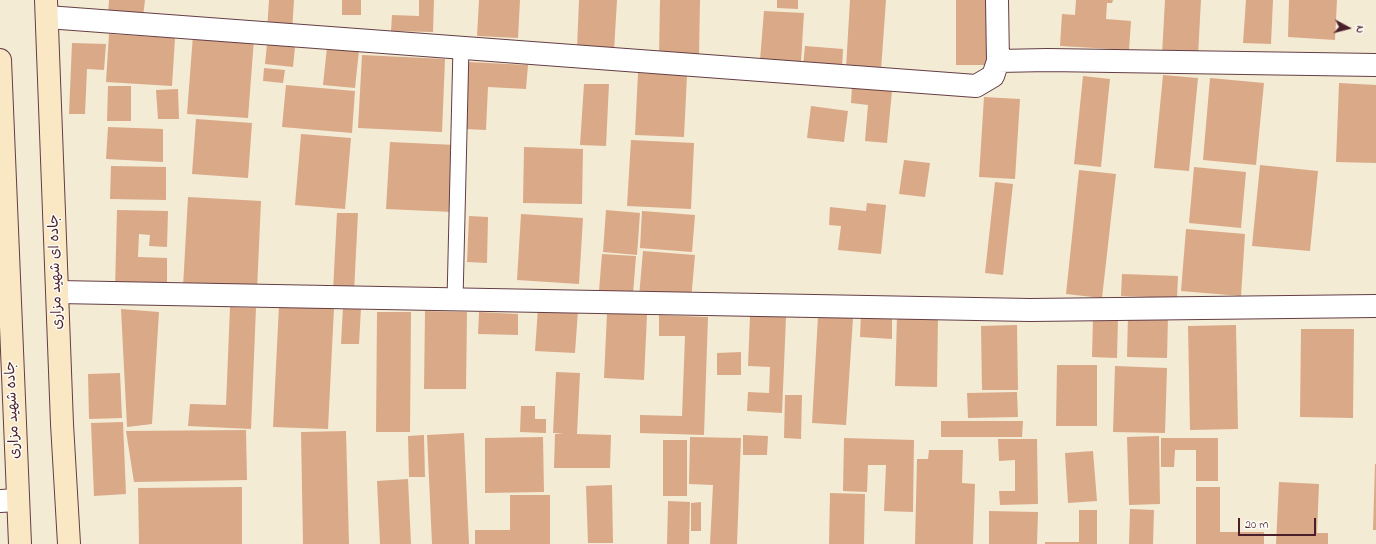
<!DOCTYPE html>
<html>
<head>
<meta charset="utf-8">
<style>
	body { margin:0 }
	#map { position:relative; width:1376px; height:544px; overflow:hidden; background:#f4ebd5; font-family:"Indie Flower",sans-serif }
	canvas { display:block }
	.north { position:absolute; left:1328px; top:8px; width:40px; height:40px; -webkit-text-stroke:3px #fdfcf7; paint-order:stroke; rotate:97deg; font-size:11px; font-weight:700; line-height:16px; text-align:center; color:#4a1f2b }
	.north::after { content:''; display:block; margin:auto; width:14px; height:18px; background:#4a1f2b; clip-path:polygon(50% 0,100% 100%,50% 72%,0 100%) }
	.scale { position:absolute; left:1238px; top:518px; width:78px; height:18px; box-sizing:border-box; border:2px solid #4a1f2b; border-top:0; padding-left:5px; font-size:12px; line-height:14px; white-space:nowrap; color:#4a1f2b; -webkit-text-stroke:3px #fdfcf7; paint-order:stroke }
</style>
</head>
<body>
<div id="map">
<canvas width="1376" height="544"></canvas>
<div class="north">N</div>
<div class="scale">20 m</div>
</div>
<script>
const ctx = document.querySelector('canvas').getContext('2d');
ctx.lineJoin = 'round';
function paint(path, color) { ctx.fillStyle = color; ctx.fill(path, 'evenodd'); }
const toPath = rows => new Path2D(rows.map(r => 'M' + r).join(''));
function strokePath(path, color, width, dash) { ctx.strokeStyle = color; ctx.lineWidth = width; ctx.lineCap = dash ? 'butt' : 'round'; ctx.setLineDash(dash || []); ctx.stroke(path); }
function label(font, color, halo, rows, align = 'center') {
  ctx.font = font + ' "Indie Flower","Playpen Sans Arabic",sans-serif'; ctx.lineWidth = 3; ctx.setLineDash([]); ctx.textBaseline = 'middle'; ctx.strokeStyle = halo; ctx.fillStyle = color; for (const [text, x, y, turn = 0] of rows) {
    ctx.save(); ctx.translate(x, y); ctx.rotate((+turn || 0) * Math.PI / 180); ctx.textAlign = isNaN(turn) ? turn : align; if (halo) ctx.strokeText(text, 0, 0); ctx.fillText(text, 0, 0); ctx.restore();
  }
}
paint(toPath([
	[109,0,145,0,143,17,108,15],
	[269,0,294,0,292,32,267,31],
	[342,0,361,0,361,15,342,15],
	[419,0,434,0,433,32,391,31,392,15,419,16],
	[479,0,520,0,518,38,477,36],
	[579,0,617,0,614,51,577,49],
	[660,0,700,0,699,57,659,56],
	[777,0,798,0,798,9,777,8],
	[850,0,886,0,881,70,846,68],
	[956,0,987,0,987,65,956,65],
	[1076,0,1113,0,1112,3,1107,3,1106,19,1131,21,1129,50,1060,46,1062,14,1075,15],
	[1165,0,1201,0,1198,56,1162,55],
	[1246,0,1273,0,1271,44,1243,43],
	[1289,0,1337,0,1335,40,1288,37],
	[764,11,804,13,801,62,760,60],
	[109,34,175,38,172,86,106,82],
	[193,35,254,39,248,118,187,114],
	[72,43,106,44,104,70,87,69,85,114,69,114],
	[267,44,295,47,293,67,265,64],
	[805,46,843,49,842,69,803,66],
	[327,47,359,50,355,88,323,85],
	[362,55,445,59,442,132,358,128],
	[469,62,528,65,526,89,488,87,486,130,465,129],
	[264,68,285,70,283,83,263,81],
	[638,73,687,75,684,137,635,135],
	[1163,75,1198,78,1189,171,1154,168],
	[1083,76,1110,79,1101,167,1074,164],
	[1210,78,1264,83,1256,165,1203,160],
	[1339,83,1376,85,1376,163,1336,162],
	[584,84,609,84,606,146,580,145],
	[286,85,355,91,352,133,282,127],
	[108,86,131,86,131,121,107,121],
	[852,87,892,91,887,143,865,141,868,105,851,103],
	[178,89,179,119,158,119,156,90],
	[984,97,1020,99,1015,179,979,177],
	[811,106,848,111,844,142,807,138],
	[196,119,252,123,248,178,192,174],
	[108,127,163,129,163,162,106,159],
	[301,134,351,138,345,209,295,205],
	[631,140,694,143,691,209,627,206],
	[390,142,456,145,452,212,386,209],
	[524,147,583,149,582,204,523,203],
	[904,160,930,163,925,197,899,194],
	[1260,165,1318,171,1310,251,1252,246],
	[111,166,166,167,166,200,110,199],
	[1194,167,1246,172,1241,228,1189,223],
	[1079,170,1116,174,1102,298,1066,294],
	[995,182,1013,184,1003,275,985,273],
	[188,197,261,201,257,290,183,287],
	[867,203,886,205,881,254,838,250,841,226,829,225,830,207,866,211],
	[117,210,168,211,167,247,149,246,150,235,139,234,138,257,167,258,167,291,115,290],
	[606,210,640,213,637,255,603,252],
	[642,211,695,215,692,252,640,248],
	[337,213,358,213,354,292,333,291],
	[521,214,583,218,579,284,517,280],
	[469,216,488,217,487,263,467,262],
	[1186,229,1245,234,1241,296,1181,291],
	[643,251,695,255,691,300,639,297],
	[602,254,636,256,633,294,599,291],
	[1122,274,1178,276,1177,298,1121,296],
	[279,305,334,308,328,429,273,427],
	[230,307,256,308,251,429,188,426,190,404,226,405],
	[343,307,361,308,359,344,341,344],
	[538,308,578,310,575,353,535,351],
	[121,309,159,312,152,424,127,427],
	[425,311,467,312,466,389,424,389],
	[377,312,411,312,410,432,376,432],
	[479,312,518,314,518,335,478,334],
	[607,313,647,315,644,380,604,378],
	[861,314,892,315,892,339,860,337],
	[659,315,708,317,704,435,640,433,640,415,682,416,685,336,659,336],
	[750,316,786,317,782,413,747,411,748,392,769,393,770,367,748,366],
	[818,316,853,318,846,425,812,423],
	[897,316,938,317,937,387,895,386],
	[1093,316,1118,317,1117,358,1092,357],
	[1128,316,1168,317,1167,358,1127,357],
	[1017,325,1018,390,982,390,981,326],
	[1236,325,1238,429,1190,430,1188,326],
	[1301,329,1354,329,1353,418,1300,417],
	[741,352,741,375,717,375,717,353],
	[1057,365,1097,365,1097,426,1056,426],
	[1115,366,1167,368,1165,433,1113,432],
	[556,372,580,373,577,434,611,435,610,468,554,468,555,434,564,433,553,433],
	[120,373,122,418,89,419,88,374],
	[1017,392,1018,417,968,418,967,393],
	[785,395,802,395,801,439,784,438],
	[521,406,535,406,535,419,546,419,546,433,520,432],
	[941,421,1023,421,1022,437,941,437],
	[123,422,126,494,94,496,91,423],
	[246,430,247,480,134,482,126,431],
	[346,431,349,544,303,544,301,432],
	[464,433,469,544,432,544,427,435],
	[424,435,425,477,409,477,408,436],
	[743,435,768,436,767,455,743,455],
	[1159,436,1160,504,1129,505,1127,437],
	[543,437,544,492,485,493,485,438],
	[690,437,741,438,737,544,710,544,713,485,689,484],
	[844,438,914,440,913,512,884,511,886,465,868,465,867,492,843,491],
	[1161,438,1218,438,1218,481,1196,481,1196,450,1175,450,1174,467,1161,467],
	[998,439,1037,439,1038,504,1000,505,999,491,1015,491,1015,460,999,461],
	[663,440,687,440,687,496,663,496],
	[929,450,963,450,962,483,975,484,973,544,915,544,917,459,928,459],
	[1093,451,1097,501,1068,503,1065,453],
	[1375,464,1376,464,1376,530,1373,530],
	[408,479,411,544,380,544,377,481],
	[1279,482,1319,484,1317,533,1328,533,1328,544,1276,544],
	[612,485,613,543,588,543,586,486],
	[242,487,242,544,139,544,138,488],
	[1196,487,1220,487,1220,532,1264,532,1264,544,1196,544],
	[830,493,865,494,864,544,829,544],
	[510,495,550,495,550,544,475,544,475,530,510,530],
	[668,501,690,502,689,544,667,544],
	[701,502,701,531,691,531,691,503],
	[1130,509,1154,510,1153,544,1129,544],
	[1079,510,1097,510,1097,544,1045,544,1045,542,1079,542],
	[989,511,1038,512,1037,544,989,544]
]), '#daa988');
const service = toPath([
	[455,300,461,47]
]);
const minor = toPath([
	[47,17,976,86,993,76,998,61,997,0],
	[998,61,1048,60,1376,65],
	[58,292,1030,310,1376,306],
	[0,501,18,500]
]);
const secondary = toPath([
	[46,0,62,424,69,544],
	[0,60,20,544]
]);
strokePath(service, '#643e44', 17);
strokePath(minor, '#643e44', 24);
strokePath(secondary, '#643e44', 24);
strokePath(service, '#fff', 15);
strokePath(minor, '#fff', 22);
strokePath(secondary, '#fae7c3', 22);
label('14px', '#4a1f2b', '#fdfcf7', [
	["جاده ای شهید مزاری",57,272,-92],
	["جاده شهید مزاری",14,410,-93]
]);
</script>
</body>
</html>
